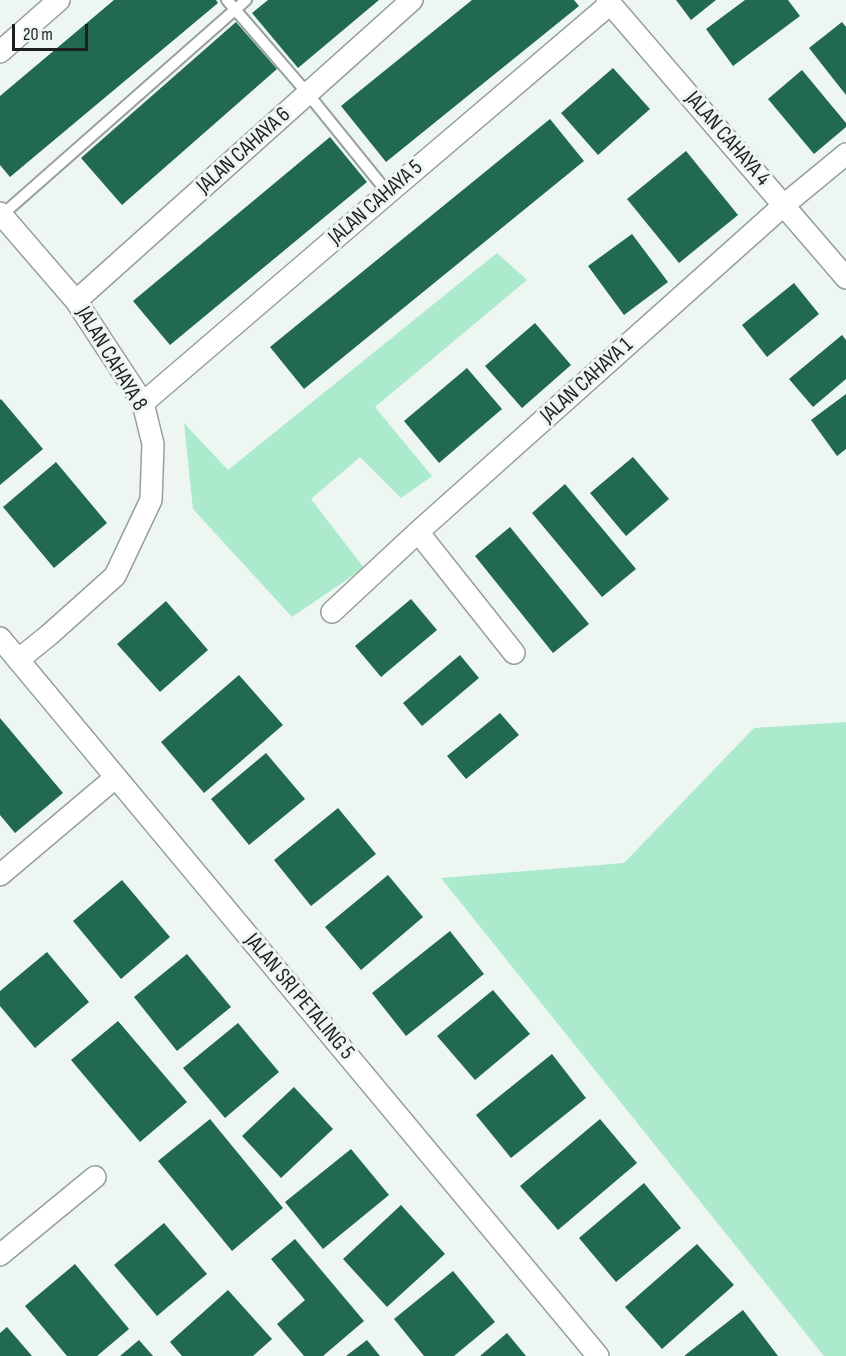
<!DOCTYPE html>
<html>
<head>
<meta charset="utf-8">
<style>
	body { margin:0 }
	#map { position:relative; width:846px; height:1356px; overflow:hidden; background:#edf6f1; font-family:"Sofia Sans Condensed",sans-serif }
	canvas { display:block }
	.scale { position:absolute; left:12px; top:24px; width:76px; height:27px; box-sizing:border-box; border:3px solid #1d201e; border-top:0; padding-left:8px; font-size:18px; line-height:21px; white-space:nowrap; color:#1d201e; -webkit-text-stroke:4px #edf6f1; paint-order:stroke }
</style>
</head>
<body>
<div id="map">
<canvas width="846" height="1356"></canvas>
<div class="scale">20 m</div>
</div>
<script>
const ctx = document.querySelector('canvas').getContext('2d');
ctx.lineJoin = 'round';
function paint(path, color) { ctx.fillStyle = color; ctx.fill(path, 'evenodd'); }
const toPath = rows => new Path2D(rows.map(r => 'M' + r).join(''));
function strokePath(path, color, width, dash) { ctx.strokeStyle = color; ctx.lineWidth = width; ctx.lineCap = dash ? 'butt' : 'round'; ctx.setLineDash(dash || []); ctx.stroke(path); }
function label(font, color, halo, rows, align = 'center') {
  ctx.font = font + ' "Sofia Sans Condensed",sans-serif'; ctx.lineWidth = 6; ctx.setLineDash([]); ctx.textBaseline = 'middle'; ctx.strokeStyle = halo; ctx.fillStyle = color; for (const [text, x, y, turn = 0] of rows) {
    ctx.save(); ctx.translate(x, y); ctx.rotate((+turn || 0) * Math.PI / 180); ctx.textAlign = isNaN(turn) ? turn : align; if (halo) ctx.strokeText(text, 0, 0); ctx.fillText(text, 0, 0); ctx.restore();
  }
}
paint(toPath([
	[497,253,527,280,375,407,432,476,401,498,360,457,311,499,364,568,292,617,193,509,184,423,228,470],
	[846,722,846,1356,824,1356,441,878,624,863,754,728]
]), '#abeacd');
paint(toPath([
	[114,0,216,0,218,3,10,177,0,165,0,96],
	[268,0,379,0,298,68,252,13],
	[472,0,574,0,579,6,386,162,341,106],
	[676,0,716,0,691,20],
	[745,0,788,0,800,16,733,66,706,29],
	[236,22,277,69,122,205,81,158],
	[842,22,846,27,846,95,809,48],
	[613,68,650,109,598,155,561,113],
	[802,70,846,123,846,127,814,154,768,99],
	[550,119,584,161,304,389,270,347],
	[330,137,367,182,170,345,133,301],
	[686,151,738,215,679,263,627,199],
	[632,234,668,282,624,315,588,266],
	[794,283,819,314,767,357,742,325],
	[535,323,571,365,522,408,485,366],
	[842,335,846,340,846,379,813,407,789,379],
	[467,368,502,409,439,463,404,421],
	[846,394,846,449,837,456,811,420],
	[1,399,43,449,0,485,0,400],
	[633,457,669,499,626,536,590,493],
	[56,462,107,523,54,568,3,507],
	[565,484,636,569,602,597,532,513],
	[510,527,589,624,553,653,475,556],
	[411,599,437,630,381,677,355,646],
	[166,601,208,650,160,692,117,644],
	[460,655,479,678,422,726,403,703],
	[239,675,283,725,204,793,161,742],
	[500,713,519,735,466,779,447,756],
	[0,718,63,793,15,833,0,815],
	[266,753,305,799,249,845,211,799],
	[338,808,376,854,311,906,274,860],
	[388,875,423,917,361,970,325,927],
	[122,880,170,937,121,979,73,921],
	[450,931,484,974,406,1036,372,993],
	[47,952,89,1002,35,1048,0,1006,0,991],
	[187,954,231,1007,177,1051,134,997],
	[493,990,530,1034,475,1080,437,1036],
	[118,1021,187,1102,140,1142,71,1060],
	[238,1023,279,1072,225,1118,183,1068],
	[552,1054,586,1098,511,1158,476,1115],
	[294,1087,333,1129,281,1178,242,1136],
	[210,1119,283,1208,232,1251,158,1161],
	[600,1119,637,1163,558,1230,520,1186],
	[351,1149,389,1195,323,1249,285,1202],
	[644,1183,681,1228,616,1282,579,1238],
	[401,1205,445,1254,387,1307,343,1259],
	[164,1223,207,1274,157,1316,114,1265],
	[295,1239,364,1321,323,1356,304,1356,277,1324,305,1300,271,1259],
	[697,1244,734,1285,662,1349,625,1307],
	[75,1264,129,1329,97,1356,67,1356,25,1306],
	[453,1271,495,1322,454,1356,424,1356,394,1319],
	[228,1290,272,1339,253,1356,182,1356,170,1342],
	[743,1310,778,1356,684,1356],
	[7,1327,32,1356,0,1356,0,1333],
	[507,1333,526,1356,480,1356],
	[139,1340,153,1356,120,1356],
	[367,1340,380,1356,346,1356]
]), '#216a50');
const lane = toPath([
	[227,0,308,94,388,193],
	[2,215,246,0]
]);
const street = toPath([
	[607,0,846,278],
	[0,52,59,0],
	[0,213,76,301,143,403,153,444,151,500,115,576,49,635,18,660],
	[76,301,412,0],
	[143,403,388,193,610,4],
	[418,532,514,653],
	[332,612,418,532,784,205,846,154],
	[0,638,598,1356],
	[0,875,116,777],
	[0,1255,95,1177]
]);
strokePath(lane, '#979f9b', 14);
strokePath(street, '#979f9b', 24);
strokePath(lane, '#fff', 10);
strokePath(street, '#fff', 21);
label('22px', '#1d201e', '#edf6f1', [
	["JALAN CAHAYA 4",727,139,49],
	["JALAN CAHAYA 6",244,151,-42],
	["JALAN CAHAYA 5",376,203,-41],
	["JALAN CAHAYA 8",111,359,59],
	["JALAN CAHAYA 1",587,381,-42],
	["JALAN SRI PETALING 5",299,997,50]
]);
</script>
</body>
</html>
